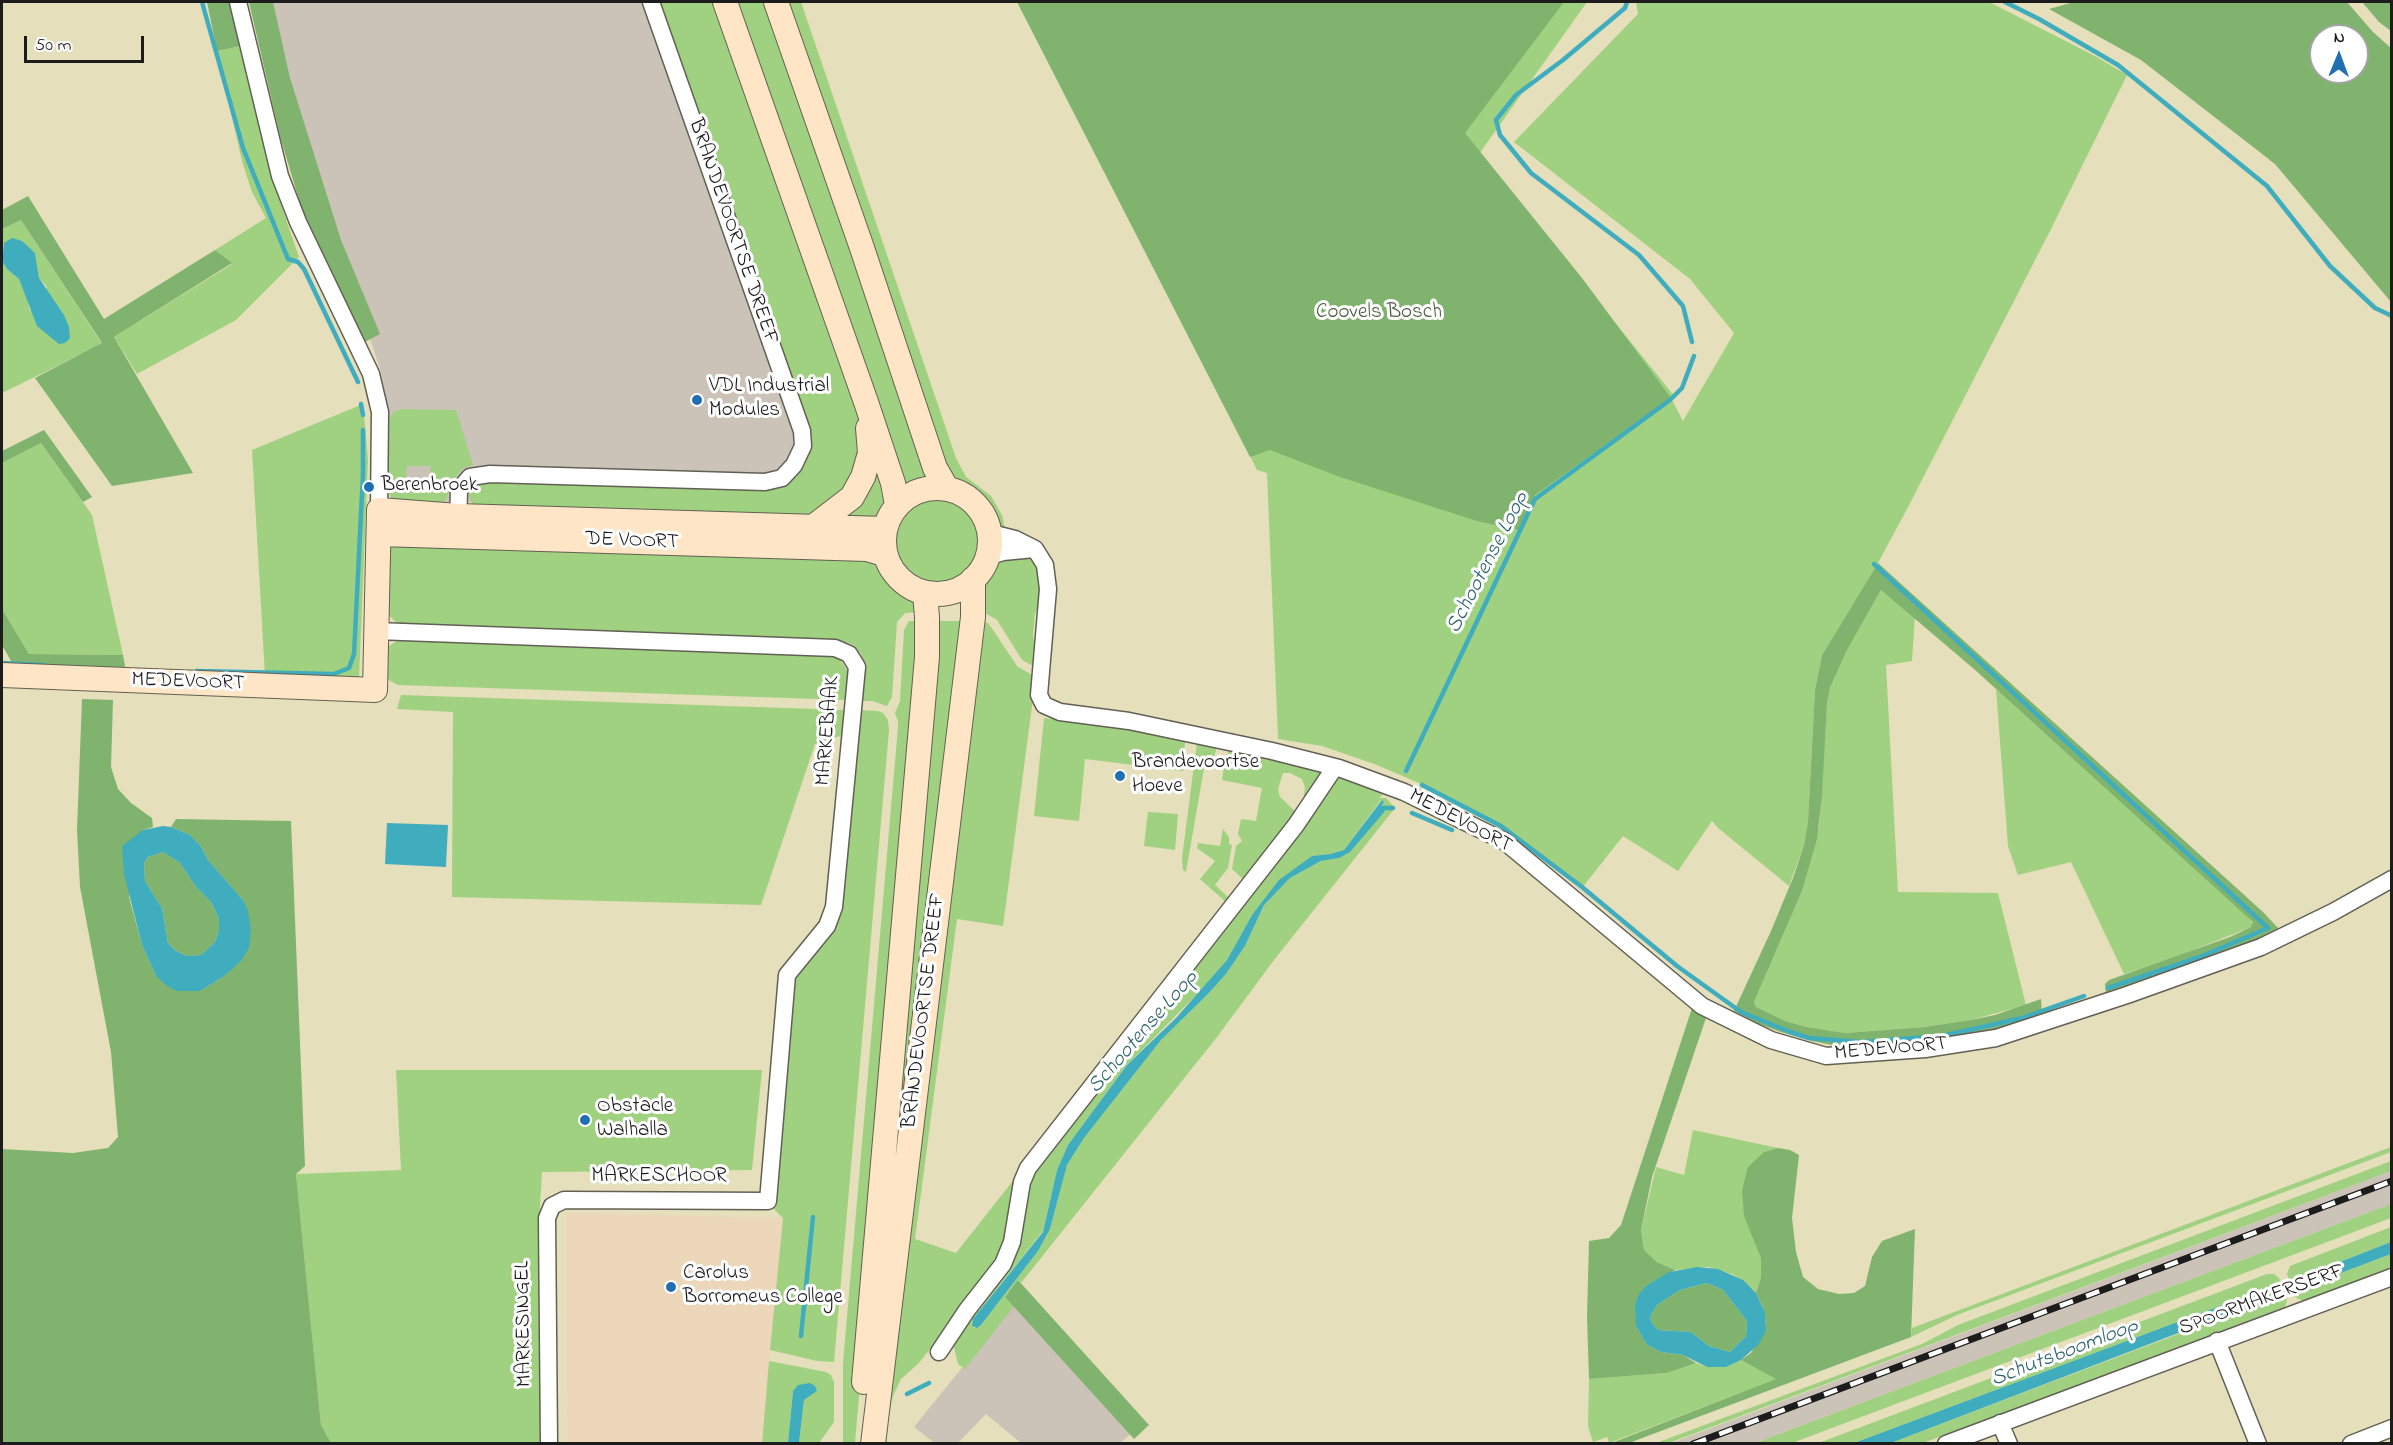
<!DOCTYPE html>
<html>
<head>
<meta charset="utf-8">
<style>
	body { margin:0 }
	#map { position:relative; width:2393px; height:1445px; overflow:hidden; background:#e5dfbb; font-family:"Indie Flower",sans-serif }
	canvas { display:block }
	.frame { position:absolute; inset:0; border:3px solid #1c1c1c; pointer-events:none }
	.north { position:absolute; left:2309px; top:24px; width:60px; height:60px; box-sizing:border-box; background:#fff; border:2px solid #a4a4a4; border-radius:50%; rotate:1deg; font-size:16px; font-weight:700; line-height:24px; text-align:center; color:#1c1c1c }
	.north::after { content:''; display:block; margin:auto; width:21px; height:27px; background:#1f6fb2; clip-path:polygon(50% 0,100% 100%,50% 72%,0 100%) }
	.scale { position:absolute; left:24px; top:36px; width:120px; height:27px; box-sizing:border-box; border:3px solid #1c1c1c; border-top:0; padding-left:8px; font-size:18px; line-height:21px; white-space:nowrap; color:#1c1c1c; -webkit-text-stroke:4px #fff; paint-order:stroke }
</style>
</head>
<body>
<div id="map">
<canvas width="2393" height="1445"></canvas>
<div class="frame"></div>
<div class="north">N</div>
<div class="scale">50 m</div>
</div>
<script>
const ctx = document.querySelector('canvas').getContext('2d');
ctx.lineJoin = 'round';
function paint(path, color) { ctx.fillStyle = color; ctx.fill(path, 'evenodd'); }
const toPath = rows => new Path2D(rows.map(r => 'M' + r).join(''));
function strokePath(path, color, width, dash) { ctx.strokeStyle = color; ctx.lineWidth = width; ctx.lineCap = dash ? 'butt' : 'round'; ctx.setLineDash(dash || []); ctx.stroke(path); }
function label(font, color, halo, rows, align = 'center') {
  ctx.font = font + ' "Indie Flower",sans-serif'; ctx.lineWidth = 6; ctx.setLineDash([]); ctx.textBaseline = 'middle'; ctx.strokeStyle = halo; ctx.fillStyle = color; for (const [text, x, y, turn = 0] of rows) {
    ctx.save(); ctx.translate(x, y); ctx.rotate((+turn || 0) * Math.PI / 180); ctx.textAlign = isNaN(turn) ? turn : align; if (halo) ctx.strokeText(text, 0, 0); ctx.fillText(text, 0, 0); ctx.restore();
  }
}
paint(toPath([
	[566,1213,783,1218,762,1443,567,1443]
]), '#ecd7ba');
paint(toPath([
	[260,2,695,2,843,423,795,508,396,501,387,491,389,417,381,372],
	[2391,1171,2391,1204,1755,1443,1669,1444],
	[1016,1301,1134,1431,1120,1443,1021,1443,986,1414,958,1443,936,1444,914,1427]
]), '#cbc2b8');
paint(toPath([
	[659,2,715,2,863,422,856,479,817,515,474,508,469,496,474,485,481,482,758,487,804,459],
	[731,2,764,2,934,480,913,485,903,491],
	[784,2,801,2,956,458,966,477,991,496,1002,515,1005,529,997,522,980,498,945,474],
	[1025,2,1587,2,1479,154,1675,397,1672,400,1683,421,1734,333,1690,279,1514,142,1638,14,1636,2,1989,2,2095,56,2127,75,2050,231,1908,507,1878,563,1822,655,1815,690,1808,821,1804,845,1789,886,1718,828,1712,821,1678,871,1623,836,1582,888,1484,817,1428,787,1377,765,1322,746,1278,739,1267,473,1257,470],
	[241,46,271,176,299,257,236,320,137,374,114,337,232,264,215,250,266,218,252,192,242,161,217,51],
	[21,220,102,344,2,393,2,261,7,269,19,279,26,293,30,311,47,287,39,278,35,253,4,243,2,251,2,229],
	[363,404,368,460,359,679,265,676,252,450],
	[401,409,456,410,473,465,462,469,452,481,430,480,430,466,407,466,406,487,450,488,444,505,394,503,390,496,387,481,388,422,393,412],
	[41,443,92,515,123,655,29,654,2,609,2,463],
	[874,457,887,507,874,520,838,516],
	'893 540a44 44 0 1 1 88 0a44 44 0 1 1-88 0Z',
	[390,545,857,552,882,565,894,582,917,601,920,612,905,613,897,622,892,697,887,706,872,701,862,701,864,667,861,654,854,645,846,642,399,625,381,608],
	[1021,555,1037,561,1042,597,1035,614,1033,636,1037,653,1036,662,1031,665,1022,660,997,620,985,613,984,578,993,563],
	[1881,590,1915,616,1912,661,1886,665,1898,892,1998,893,2026,1005,1971,1020,1924,1027,1845,1033,1807,1027,1785,1021,1762,1011,1756,1007,1754,1002,1802,891,1819,826,1827,704,1830,688,1846,652],
	[909,621,923,621,900,922,855,1443,843,1444,843,1363,898,727,898,721,895,713,900,701,904,630],
	[933,621,968,621,865,1421],
	[984,622,988,623,993,630,1017,666,1032,675,1034,679,1034,691,1003,926,957,919,915,1239,956,1253,1027,1163,1010,1234,996,1267,918,1364,901,1379,893,1396,889,1413,886,1443,876,1444],
	[398,640,837,656,850,674,848,700,398,685,387,679,385,649],
	[1996,689,2249,917,2254,925,2251,927,2178,956,2124,974,2071,862,2018,875,2008,846],
	[401,695,846,710,843,735,815,744,761,905,452,897,453,712,397,709],
	[860,710,878,711,883,713,888,720,889,730,834,1362,817,1361,770,1350,783,1218,773,1208,792,983,794,975,835,927],
	[1044,718,1129,727,1185,740,1183,771,1085,759,1079,821,1034,816],
	[1197,742,1215,745,1216,750,1213,761,1207,762,1204,768,1186,872,1183,870,1182,858],
	[1230,751,1272,758,1353,778,1387,791,1379,798,1386,798,1395,808,1274,960,1217,1037,1021,1283,1019,1280,1005,1297,1014,1306,965,1369,958,1364,953,1343,1003,1270,1030,1174,1245,881,1232,869,1236,846,1242,841,1238,834,1241,819,1256,821,1262,788,1222,780,1226,755],
	[1283,773,1290,773,1302,779,1305,788,1303,801,1297,813,1280,797,1278,789],
	[1381,800,1384,802,1381,807,1384,811,1339,858,1321,861,1290,878,1264,905,1245,946,1226,974,1207,995,1161,1040,1084,1138,1067,1165,1050,1229,1038,1251,981,1325,975,1328,972,1326,973,1319,1043,1231,1057,1170,1068,1145,1127,1065,1209,982,1227,960,1252,915,1304,862,1312,856,1330,854,1344,850],
	[1148,812,1178,814,1175,850,1144,846],
	[1223,829,1229,837,1229,844,1232,845,1228,868,1215,885,1229,898,1226,902,1200,879,1215,861,1197,848,1198,843,1220,846],
	[396,1070,762,1070,752,1170,542,1172,540,1206,541,1443,331,1443,321,1425,296,1174,401,1170],
	[1693,1130,1778,1148,1764,1152,1761,1277,1756,1293,1742,1280,1732,1274,1708,1267,1675,1270,1657,1262,1644,1250,1641,1230,1656,1167,1684,1175],
	[2391,1147,2391,1152,1957,1315,1911,1337,1912,1328],
	[2391,1161,2391,1171,1669,1443,1656,1443,1922,1344,1958,1325],
	[2391,1204,2391,1218,1792,1443,1755,1443],
	[2391,1227,2391,1242,2309,1274,2308,1278,2312,1284,2391,1254,2391,1267,2303,1301,2295,1297,2287,1274,2290,1266],
	[2267,1274,2274,1274,2279,1278,2287,1300,2285,1307,1923,1443,1891,1443,2265,1301,2255,1293,1854,1443,1816,1444],
	[1741,1360,1777,1379,1609,1443,1607,1437,1593,1442,1588,1426,1589,1379,1667,1373,1696,1363,1707,1367,1726,1367],
	[769,1361,826,1372,831,1375,834,1382,834,1422,819,1443,799,1443,804,1400,817,1391,793,1391,788,1443,762,1444]
]), '#a0d180');
paint(toPath([
	[207,2,230,2,241,46,217,51],
	[249,2,273,2,290,78,341,240,380,334,365,342,305,220,280,136],
	[1017,2,1564,2,1465,133,1582,278,1671,398,1535,495,1518,530,1477,521,1340,477,1270,450,1250,457],
	[2074,2,2347,2,2373,32,2391,48,2391,302,2275,164,2141,60,2049,9],
	[2321,36,2357,36,2357,72,2321,72],
	[2362,2,2391,2,2391,31,2379,22],
	[28,196,104,319,215,250,232,263,114,337,193,473,112,486,35,378,102,343,21,220,2,229,2,210],
	[44,430,92,497,83,502,41,443,2,463,2,451],
	[1878,563,2263,912,2279,929,2234,950,2106,995,2105,984,2109,980,2230,937,2251,927,2253,922,1974,669,1881,590,1846,652,1830,688,1827,704,1822,795,1817,839,1802,891,1754,1002,1756,1007,1785,1021,1807,1027,1845,1033,1924,1027,1971,1020,1995,1015,2041,999,2042,1018,1984,1033,1893,1043,1837,1046,1812,1041,1781,1032,1759,1024,1734,1011,1771,931,1793,878,1804,845,1808,821,1815,690,1822,655],
	[2,609,29,654,123,655,126,672,15,668,2,645],
	[82,699,113,700,111,767,118,789,131,803,152,818,153,827,143,830,129,897,142,945,156,976,200,991,223,977,243,900,208,860,200,845,190,835,171,827,176,819,291,821,305,1166,296,1174,321,1425,331,1443,2,1443,2,1149,73,1153,108,1148,118,1137,111,1052,80,887,77,830],
	[163,852,180,863,196,887,211,902,219,919,219,930,215,942,201,955,187,956,176,951,168,943,162,908,145,881,144,863,148,857],
	[1693,1005,1707,1015,1652,1177,1641,1230,1644,1250,1657,1262,1675,1270,1646,1286,1636,1326,1647,1345,1661,1352,1683,1355,1696,1363,1667,1373,1589,1379,1587,1317,1589,1241,1609,1238,1621,1225],
	[1778,1148,1790,1150,1799,1155,1792,1218,1796,1252,1803,1277,1818,1289,1839,1294,1854,1293,1865,1286,1872,1257,1882,1241,1915,1229,1911,1337,1629,1443,1609,1444,1776,1379,1741,1360,1751,1353,1766,1324,1763,1307,1756,1293,1761,1277,1761,1258,1744,1216,1742,1190,1748,1167,1764,1152],
	[1018,1280,1149,1425,1134,1439,1005,1297],
	[1707,1283,1723,1290,1747,1321,1746,1336,1730,1352,1709,1346,1691,1332,1658,1330,1652,1323,1650,1317,1657,1305,1680,1290]
]), '#80b36e');
paint(toPath([
	[12,238,22,241,35,253,39,278,64,315,69,327,70,338,65,343,59,344,37,326,19,279,7,269,2,261,4,243],
	[1382,800,1384,802,1381,807,1385,811,1350,852,1339,858,1321,861,1290,878,1264,905,1245,946,1226,974,1207,995,1161,1040,1084,1138,1067,1165,1050,1229,1038,1251,981,1325,977,1328,972,1326,973,1319,1043,1232,1057,1170,1068,1145,1127,1065,1176,1018,1227,960,1252,915,1279,880,1312,856,1330,854,1344,850],
	[387,823,448,825,446,867,385,864],
	[163,826,171,827,190,835,200,845,208,860,243,900,248,911,251,930,249,948,241,961,223,977,200,991,177,991,167,986,156,976,142,945,124,874,122,846,143,830],
	[163,852,180,863,196,887,211,902,219,919,219,930,215,942,201,955,187,956,176,951,168,943,162,908,145,881,144,863,148,857],
	[2391,1242,2391,1254,2312,1284,2310,1283,2309,1274],
	[1697,1267,1718,1269,1743,1280,1756,1293,1765,1312,1766,1330,1759,1344,1741,1360,1726,1367,1707,1367,1683,1355,1661,1352,1647,1345,1636,1326,1635,1305,1639,1294,1646,1286,1669,1272],
	[1707,1283,1723,1290,1747,1321,1746,1336,1730,1352,1709,1346,1691,1332,1658,1330,1652,1323,1650,1317,1657,1305,1680,1290],
	[2255,1293,2262,1293,2267,1299,1891,1443,1854,1443],
	[810,1383,815,1386,817,1391,804,1400,799,1443,788,1443,793,1391,798,1385]
]), '#3fadbd');
strokePath(toPath([
	[202,2,243,148,288,259,298,262,304,269,358,382],
	[1627,2,1625,8,1563,60,1516,95,1496,120,1500,135,1531,173,1639,255,1683,306,1692,342],
	[2005,2,2039,19,2118,65,2267,186,2330,266,2375,308,2392,316],
	[361,404,363,415],
	[1874,564,2268,928,2200,957,2108,988],
	[2,663,44,665],
	[196,671,334,674,349,668,354,654,363,474,363,430],
	[1406,771,1535,499,1670,400,1682,388,1694,356],
	[1422,785,1501,826,1582,887,1677,966,1741,1012,1790,1032,1809,1038,1861,1042,1942,1036,2022,1018,2084,996],
	[1379,808,1393,808],
	[1412,813,1452,830],
	[801,1336,813,1217],
	[907,1394,929,1383]
]), '#3fadbd', 4.5);
const street = toPath([
	[238,2,280,176,298,222,371,374,380,412,379,510],
	[458,526,459,490,470,477,490,474,765,482,782,478,794,465,803,446,802,431,651,2],
	[989,530,995,534,1015,539,1035,549,1045,565,1048,589,1039,695,1044,705,1060,712,1129,721,1272,751,1339,768,1404,792,1504,841,1702,1006,1771,1040,1826,1056,1925,1049,1996,1038,2127,995,2261,947,2333,912,2392,879],
	[987,557,1003,552,1034,549],
	[376,631,835,648,849,654,857,667,834,907,827,926,787,975,768,1201,564,1200,552,1206,547,1218,549,1444],
	[2217,1341,2258,1444],
	[939,1352,967,1310,1003,1264,1012,1242,1022,1182,1028,1168,1296,825,1335,767],
	[2000,1423,2009,1444],
	[1946,1444,2392,1277],
	[2351,1444,2392,1428]
]);
const secondary = toPath([
	[725,2,866,402,893,483,897,505],
	[776,2,862,248,935,468,947,489],
	'884 541a53 53 0 1 1 106 0a53 53 0 1 1-106 0Z',
	[813,527,852,497,863,477,870,453,868,428],
	[379,534,867,549,884,554],
	[2,675,375,690,379,510,458,516,885,529],
	[864,1382,927,657,927,617,925,593],
	[873,1444,973,617,973,579]
]);
strokePath(street, '#626054', 19);
strokePath(secondary, '#626054', 26);
strokePath(street, '#fff', 16);
strokePath(secondary, '#fde5c5', 24);
const rail = toPath([
	[1693,1444,2392,1181]
]);
strokePath(rail, '#1c1c1c', 7);
strokePath(rail, '#fff', 4.5, [14]);
for (const [x, y, r, color] of [
	[697,400,6,"#1f6fb2"],
	[369,487,6,"#1f6fb2"],
	[1120,776,6,"#1f6fb2"],
	[585,1120,6,"#1f6fb2"],
	[671,1287,6,"#1f6fb2"]
]) { const dot = new Path2D(); dot.arc(x, y, r, 0, 2 * Math.PI); ctx.fillStyle = color; ctx.fill(dot); strokePath(dot, '#fff', 2); }
label('21px', '#1c1c1c', '#fff', [
	["BRANDEVOORTSE DREEF",732,232,71],
	["DE VOORT",632,542,2],
	["MEDEVOORT",188,683,2],
	["MARKEBAAK",829,731,-85],
	["MEDEVOORT",1460,822,28],
	["BRANDEVOORTSE DREEF",925,1011,-83],
	["MEDEVOORT",1891,1050,-5],
	["MARKESCHOOR",659,1178],
	["SPOORMAKERSERF",2262,1301,-20],
	["MARKESINGEL",525,1324,-91]
]);
label('21px', '#4a5b3f', '#fff', [
	["Coovels Bosch",1379,314]
]);
label('21px', '#1c1c1c', '#fff', [
	["VDL Industrial",709,388],
	["Modules",709,412],
	["Berenbroek",381,487],
	["Brandevoortse",1132,764],
	["Hoeve",1132,788],
	["Obstacle",597,1108],
	["Walhalla",597,1132],
	["Carolus",683,1275],
	["Borromeus College",683,1299]
], 'left');
label('italic 22px', '#2e646c', '#fff', [
	["Schootense Loop",1489,563,-63],
	["Schootense Loop",1144,1033,-49],
	["Schutsboomloop",2065,1354,-21]
]);
</script>
</body>
</html>
